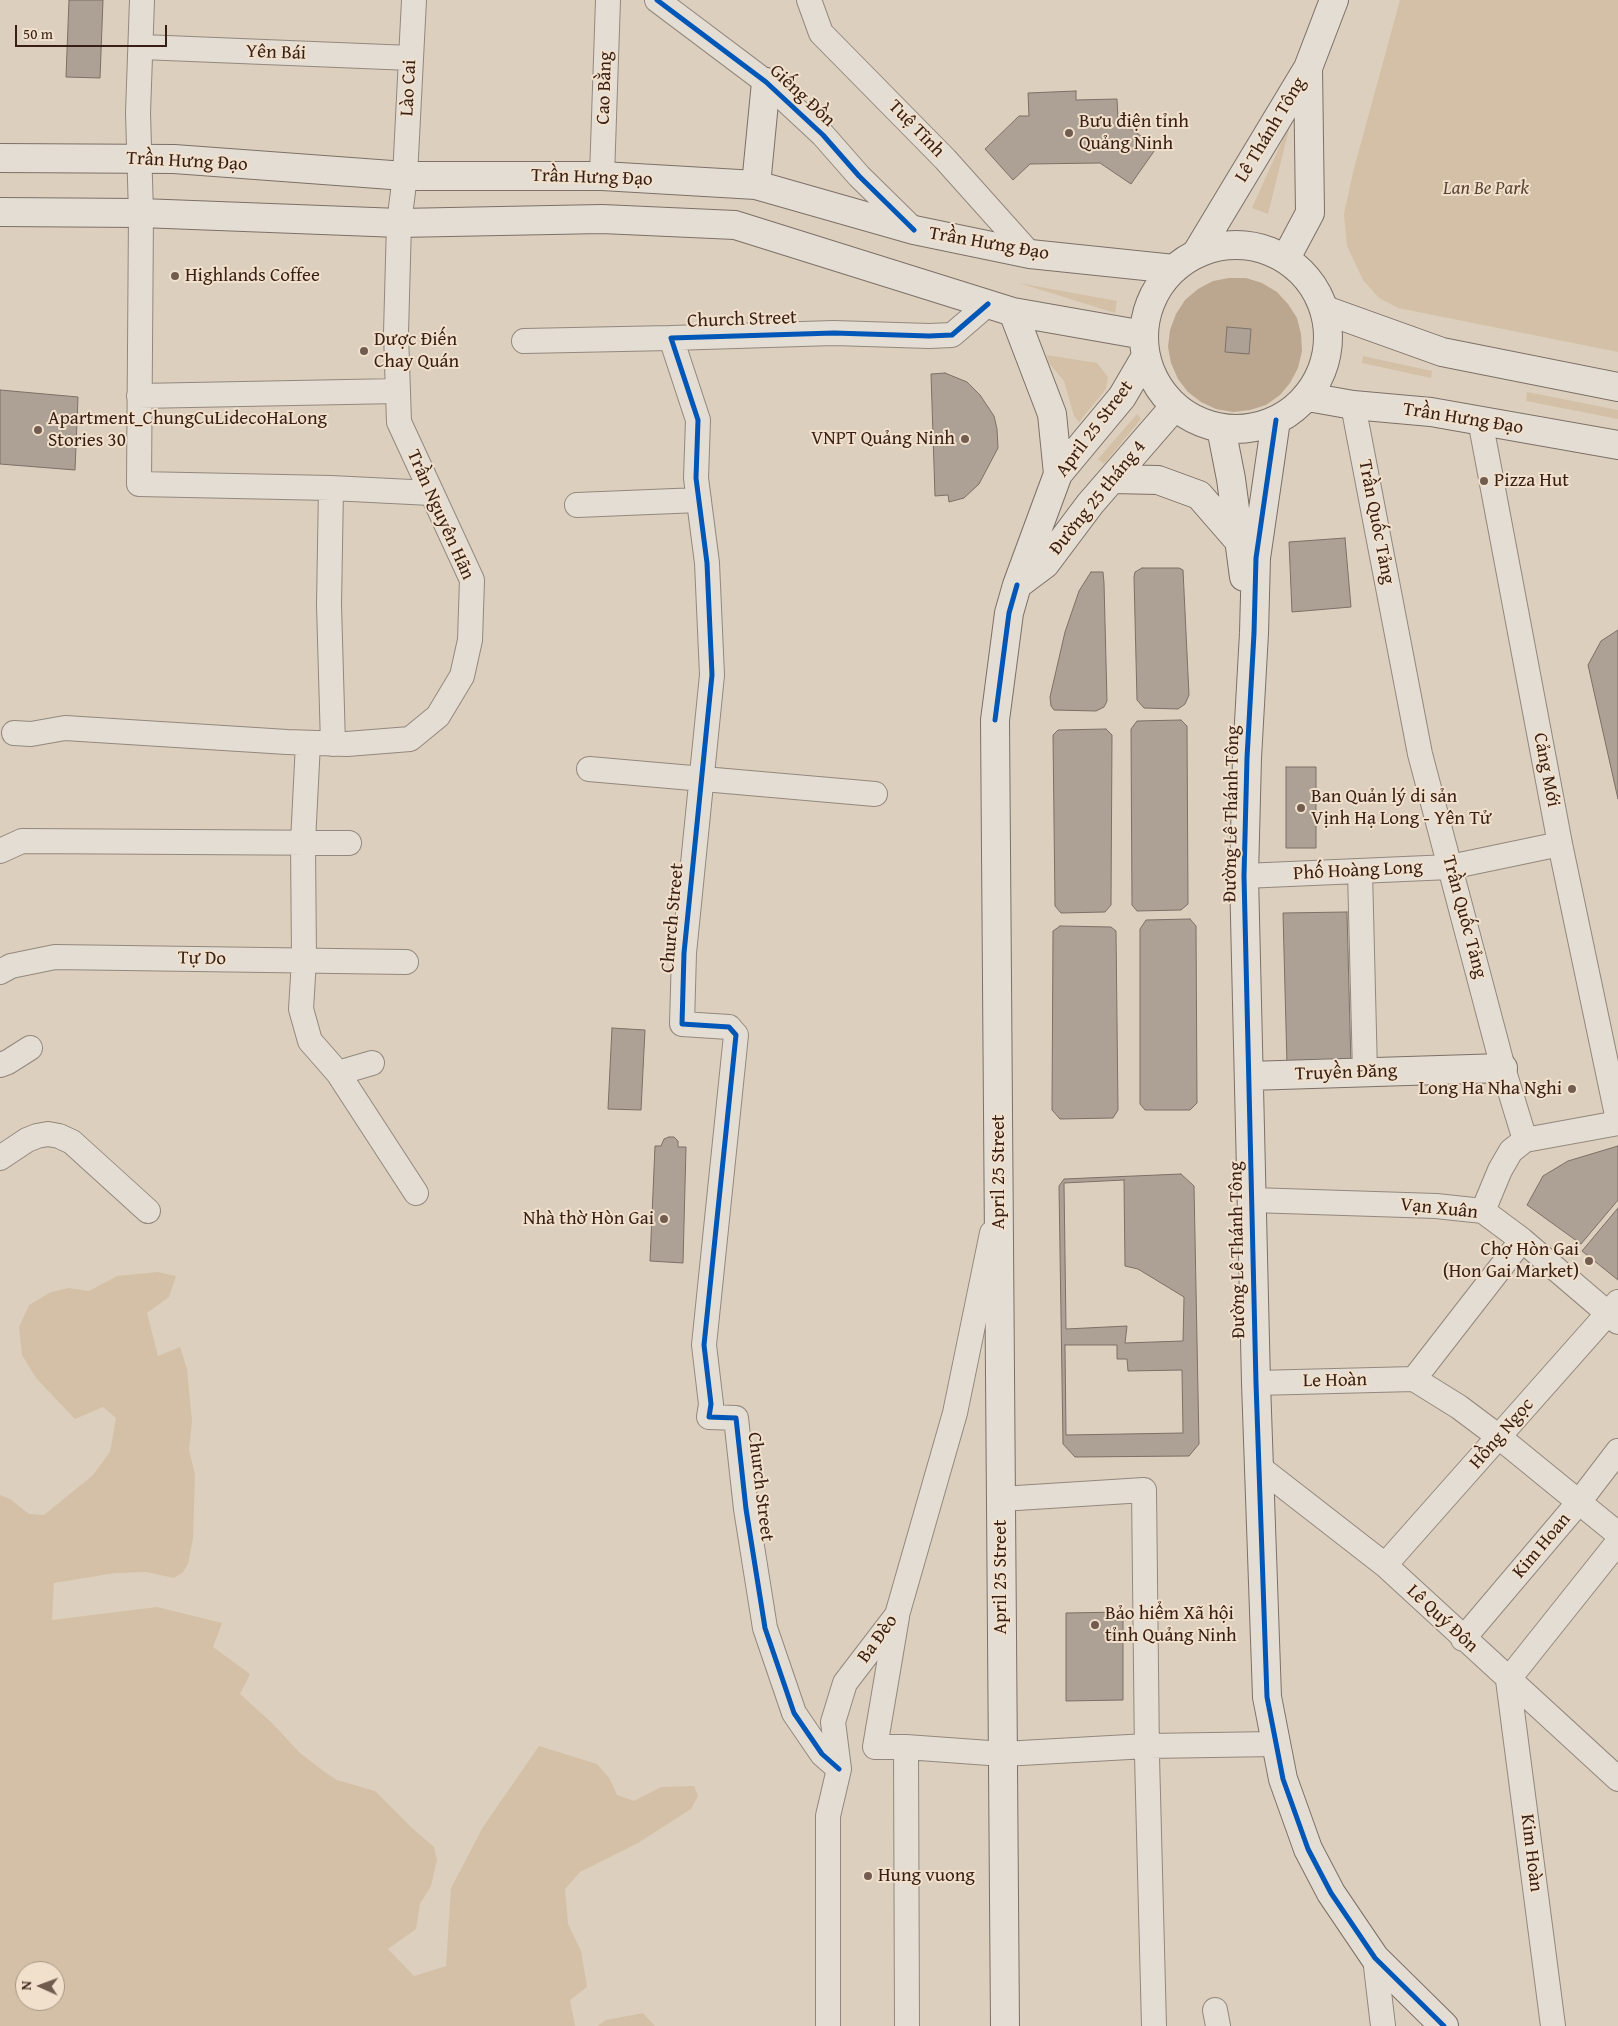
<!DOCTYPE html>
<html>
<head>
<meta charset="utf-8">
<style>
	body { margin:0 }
	#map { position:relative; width:1618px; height:2026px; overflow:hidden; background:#ddcfbd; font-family:"Gentium Book Plus",serif }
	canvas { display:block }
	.north { position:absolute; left:15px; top:1961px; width:50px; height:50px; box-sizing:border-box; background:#f1e1cc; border:1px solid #a79382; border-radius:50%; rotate:272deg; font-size:14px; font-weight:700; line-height:20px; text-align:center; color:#381e14 }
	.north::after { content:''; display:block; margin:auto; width:18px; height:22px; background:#725c4f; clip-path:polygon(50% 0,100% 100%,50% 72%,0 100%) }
	.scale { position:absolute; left:15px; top:25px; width:152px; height:22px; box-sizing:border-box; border:2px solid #381e14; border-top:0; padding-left:6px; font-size:15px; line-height:18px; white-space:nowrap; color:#381e14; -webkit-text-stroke:4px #f1e1cc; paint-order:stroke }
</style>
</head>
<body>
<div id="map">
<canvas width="1618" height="2026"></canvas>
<div class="north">N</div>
<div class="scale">50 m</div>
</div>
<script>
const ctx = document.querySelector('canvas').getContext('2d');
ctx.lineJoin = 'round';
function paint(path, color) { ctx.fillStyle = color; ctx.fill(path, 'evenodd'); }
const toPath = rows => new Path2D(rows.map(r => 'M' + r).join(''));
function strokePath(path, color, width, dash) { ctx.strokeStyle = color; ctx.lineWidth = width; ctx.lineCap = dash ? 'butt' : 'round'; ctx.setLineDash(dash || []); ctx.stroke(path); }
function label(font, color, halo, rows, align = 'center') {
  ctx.font = font + ' "Gentium Book Plus",serif'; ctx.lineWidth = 4; ctx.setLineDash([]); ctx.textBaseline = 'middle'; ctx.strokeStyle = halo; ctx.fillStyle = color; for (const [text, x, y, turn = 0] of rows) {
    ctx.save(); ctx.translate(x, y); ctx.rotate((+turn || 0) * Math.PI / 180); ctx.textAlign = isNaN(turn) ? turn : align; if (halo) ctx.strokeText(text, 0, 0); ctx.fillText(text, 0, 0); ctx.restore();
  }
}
paint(toPath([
	[1400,0,1618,0,1618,352,1398,308,1379,298,1363,280,1347,246,1344,214,1353,172],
	[1291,121,1268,214,1252,208],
	[1019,283,1117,301,1115,313],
	[1047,355,1097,363,1108,377,1106,389,1079,422,1074,416,1064,381,1048,362],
	[1363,356,1432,371,1431,378,1362,363],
	[1527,392,1618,410,1618,419,1526,401],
	[1137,414,1141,419,1104,464,1098,459],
	[158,1272,176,1276,169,1297,147,1313,158,1356,180,1347,187,1369,192,1421,189,1449,195,1475,193,1538,188,1564,183,1572,174,1578,146,1572,115,1573,54,1583,52,1620,157,1607,222,1623,213,1647,250,1674,240,1694,272,1723,300,1753,326,1773,337,1780,375,1791,412,1828,434,1847,437,1860,431,1886,420,1904,416,1929,388,1949,414,1976,446,1966,451,1888,483,1827,539,1746,597,1764,610,1779,617,1795,634,1801,661,1787,694,1786,698,1796,691,1809,638,1843,580,1872,565,1889,568,1924,581,1951,587,1987,570,2000,575,2026,0,2026,0,1495,10,1499,29,1514,44,1515,93,1475,110,1452,116,1418,103,1407,75,1419,36,1378,22,1355,19,1327,29,1305,51,1292,69,1288,89,1291,117,1276],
	[25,1971,55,1971,55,2001,25,2001],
	[643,2013,655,2026,597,2026,606,2020]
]), '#d4c0a7');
paint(toPath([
	[1229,278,1246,278,1262,283,1277,292,1288,304,1297,318,1301,334,1302,351,1298,368,1290,383,1280,395,1266,405,1250,410,1233,412,1216,409,1201,402,1188,392,1178,379,1171,363,1168,347,1170,330,1176,314,1185,300,1198,289,1213,281],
	[1227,327,1251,329,1249,353,1225,352]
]), '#bba68f');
const building = toPath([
	[69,0,103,0,100,78,66,77,69,0],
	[1076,91,1076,100,1117,99,1118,120,1157,147,1131,184,1100,163,1030,164,1013,180,985,149,1019,116,1029,116,1028,93,1076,91],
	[1227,327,1251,329,1249,354,1225,352,1227,327],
	[945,373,967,382,980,395,994,416,997,429,998,448,979,484,964,498,949,502,948,495,935,496,931,374,945,373],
	[0,390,78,397,75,470,0,464,0,390],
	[1345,538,1351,607,1292,612,1289,542,1345,538],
	[1142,568,1179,568,1183,570,1189,695,1185,704,1178,709,1144,708,1137,700,1134,577,1135,572,1142,568],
	[1091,572,1103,572,1104,583,1107,701,1104,707,1096,711,1054,710,1051,706,1050,697,1065,632,1079,591,1091,572],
	[1618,630,1618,799,1588,665,1601,641,1618,630],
	[1181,720,1187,726,1188,904,1181,910,1137,911,1132,905,1131,729,1137,721,1181,720],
	[1106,729,1112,735,1111,905,1105,912,1061,913,1055,906,1053,735,1058,730,1106,729],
	[1286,767,1316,767,1316,848,1286,848,1286,767],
	[1347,912,1351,1066,1287,1065,1283,913,1347,912],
	[1190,919,1196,926,1197,1103,1190,1110,1145,1110,1140,1104,1140,929,1146,920,1190,919],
	[1060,926,1111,927,1116,931,1118,1110,1113,1118,1060,1119,1052,1110,1053,931,1060,926],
	[612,1028,645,1030,641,1110,608,1109,612,1028],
	[669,1137,674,1137,678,1141,678,1147,686,1147,683,1263,650,1261,655,1146,661,1146,664,1139,669,1137],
	[1618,1146,1618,1200,1581,1244,1527,1205,1543,1176,1568,1161,1618,1146],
	[1181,1174,1194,1186,1199,1444,1189,1456,1075,1457,1063,1444,1059,1186,1064,1179,1181,1174],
	[1124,1180,1125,1266,1138,1269,1184,1297,1183,1341,1125,1343,1127,1326,1066,1329,1064,1183,1124,1180],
	[1618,1208,1618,1280,1582,1251,1618,1208],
	[1065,1345,1117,1345,1117,1359,1127,1359,1128,1371,1182,1370,1183,1433,1066,1435,1065,1345],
	[1123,1612,1123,1700,1066,1701,1066,1613,1123,1612]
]);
paint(building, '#ada195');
strokePath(building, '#7c7067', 1);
const street = toPath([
	[142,0,138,113,141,213,139,484,331,488,431,493],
	[657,0,766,82,823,135,859,176,914,230],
	[809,0,821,33,945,159,1030,254],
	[142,47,411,58],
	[602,176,608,0],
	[524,341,671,338],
	[139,396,398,391],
	[1353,405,1420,754,1503,1068,1525,1140,1511,1151,1500,1170,1483,1211],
	[1480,420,1560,844,1618,1120],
	[331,488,329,605,333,744],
	[577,505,699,500],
	[14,733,31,734,65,728,287,742,347,744,410,739,438,716,462,676,470,640,472,580,399,422,396,333,399,223,405,176,414,0],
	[308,743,303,842,304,960,301,1009,310,1041,338,1073,416,1193],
	[589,769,875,794],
	[0,851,22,841,349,843],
	[1360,871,1365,1073],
	[1244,876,1450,867,1560,844],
	[0,972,11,966,55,957,406,962],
	[0,1065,8,1062,30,1048],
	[338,1073,372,1063],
	[1525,1140,1618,1123],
	[0,1158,27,1140,37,1136,48,1134,59,1136,72,1142,148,1211],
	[1252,1200,1436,1206,1483,1211,1522,1240,1618,1322],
	[1414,1379,1459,1407,1499,1437,1618,1534],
	[1414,1379,1522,1240],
	[1256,1383,1414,1379],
	[1259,1467,1385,1565,1618,1779],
	[1001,1499,1144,1490,1147,1756,1154,2026],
	[1385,1565,1618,1302],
	[897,1617,875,1747,906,1747,1003,1754,1147,1746,1276,1744],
	[1463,1639,1579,1502,1618,1451],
	[906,1747,907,2026],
	[839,1769,822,1754,794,1713,765,1628,746,1509,736,1418,709,1417,711,1404,704,1345,736,1035,729,1027,682,1024,684,953,712,675,707,563,696,478,698,420,671,338,834,333,929,336,952,335,988,304],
	[1375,1958,1383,2026],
	[1215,2010,1218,2026],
	[828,2026,828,1816,839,1769,833,1722,845,1683,897,1615,955,1413,992,1233],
	[1553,2026,1508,1680,1618,1542]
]);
const secondary = toPath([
	[0,158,174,159,405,176,602,176,756,185,914,230,1030,254,1174,269],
	[756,185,766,82],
	[0,212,141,213,399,223,602,219,735,225,1013,312,1144,335],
	'1144 337a92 92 0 1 1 184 0a92 92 0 1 1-184 0Z',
	[1196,254,1308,68,1334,0],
	[1286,258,1310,213,1308,68],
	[1325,310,1442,352,1618,387],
	[1013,312,1052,414,1058,474],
	[1308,397,1353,405,1431,412,1618,445],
	[1276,420,1256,558,1254,633,1247,758,1244,876,1256,1383,1267,1697,1283,1779,1308,1849,1331,1893,1375,1958,1444,2026],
	[1221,428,1231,479,1244,577],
	[1112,479,1158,480,1199,495,1239,541],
	[1017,585,1045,564,1090,504,1175,406],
	[1249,1076,1503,1068],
	[1005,2026,995,720,1009,613,1017,585,1058,474,1122,397,1146,356]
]);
strokePath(street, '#93887d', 26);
strokePath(secondary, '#7c7067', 30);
strokePath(street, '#e4ddd4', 24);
strokePath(secondary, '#e4ddd4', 28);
strokePath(toPath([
	[657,0,766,82,823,135,859,176,914,230],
	[1276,420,1256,558,1254,633,1247,758,1244,876,1256,1383,1267,1697,1283,1779,1308,1849,1331,1893,1375,1958,1444,2026],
	[995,720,1009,613,1017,585],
	[839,1769,822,1754,794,1713,765,1628,746,1509,736,1418,709,1417,711,1404,704,1345,736,1035,729,1027,682,1024,684,953,712,675,707,563,696,478,698,420,671,338,834,333,929,336,952,335,988,304]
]), '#0057b8', 5);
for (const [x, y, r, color] of [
	[1069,133,5,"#725c4f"],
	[175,276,5,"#725c4f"],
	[364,351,5,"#725c4f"],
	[38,430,5,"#725c4f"],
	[965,439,5,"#725c4f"],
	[1484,481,5,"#725c4f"],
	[1301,808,5,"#725c4f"],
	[1572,1089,5,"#725c4f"],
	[664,1219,5,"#725c4f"],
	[1589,1261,5,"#725c4f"],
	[1095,1625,5,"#725c4f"],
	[868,1876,5,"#725c4f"]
]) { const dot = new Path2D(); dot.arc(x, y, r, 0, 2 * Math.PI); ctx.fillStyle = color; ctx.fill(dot); strokePath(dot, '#f1e1cc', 2); }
label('19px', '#381e14', '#f1e1cc', [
	["Yên Bái",276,53,2],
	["Lào Cai",409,88,-87],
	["Cao Bằng",605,88,-88],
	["Giếng Đồn",802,96,43],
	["Tuệ Tĩnh",916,129,46],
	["Lê Thánh Tông",1271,130,-59],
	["Trần Hưng Đạo",187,162,3],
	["Trần Hưng Đạo",592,178,2],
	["Trần Hưng Đạo",989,244,10],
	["Church Street",742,320,-2],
	["Trần Hưng Đạo",1463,419,9],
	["April 25 Street",1095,429,-53],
	["Đường 25 tháng 4",1098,498,-51],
	["Trần Nguyên Hãn",440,515,66],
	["Trần Quốc Tảng",1376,522,79],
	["Cảng Mới",1546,770,79],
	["Đường Lê Thánh Tông",1232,814,-89],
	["Phố Hoàng Long",1358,871,-3],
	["Trần Quốc Tảng",1464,917,75],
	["Church Street",673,918,-85],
	["Tự Do",202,959,1],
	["Truyền Đăng",1346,1073,-2],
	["April 25 Street",999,1172,-90],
	["Vạn Xuân",1439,1209,6],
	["Đường Lê Thánh Tông",1238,1250,-91],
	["Le Hoàn",1335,1381,-1],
	["Hồng Ngọc",1502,1434,-49],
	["Church Street",760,1487,83],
	["Kim Hoan",1542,1546,-50],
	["April 25 Street",1001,1577,-90],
	["Lê Quý Đôn",1442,1619,43],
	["Ba Đèo",878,1639,-54],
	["Kim Hoàn",1531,1853,83]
]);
label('19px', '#381e14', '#f1e1cc', [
	["Bưu điện tỉnh",1079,122],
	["Quảng Ninh",1079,144],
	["Highlands Coffee",185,276],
	["Dược Điến",374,340],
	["Chay Quán",374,362],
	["Apartment_ChungCuLidecoHaLong",48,419],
	["Stories 30",48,441],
	["VNPT Quảng Ninh",955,439,"right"],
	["Pizza Hut",1494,481],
	["Ban Quản lý di sản",1311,797],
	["Vịnh Hạ Long - Yên Tử",1311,819],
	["Long Ha Nha Nghi",1562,1089,"right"],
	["Nhà thờ Hòn Gai",654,1219,"right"],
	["Chợ Hòn Gai",1579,1250,"right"],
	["(Hon Gai Market)",1579,1272,"right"],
	["Bảo hiểm Xã hội",1105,1614],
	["tỉnh Quảng Ninh",1105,1636],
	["Hung vuong",878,1876]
], 'left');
label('italic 19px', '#5d4334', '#f1e1cc', [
	["Lan Be Park",1486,189]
]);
</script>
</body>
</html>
